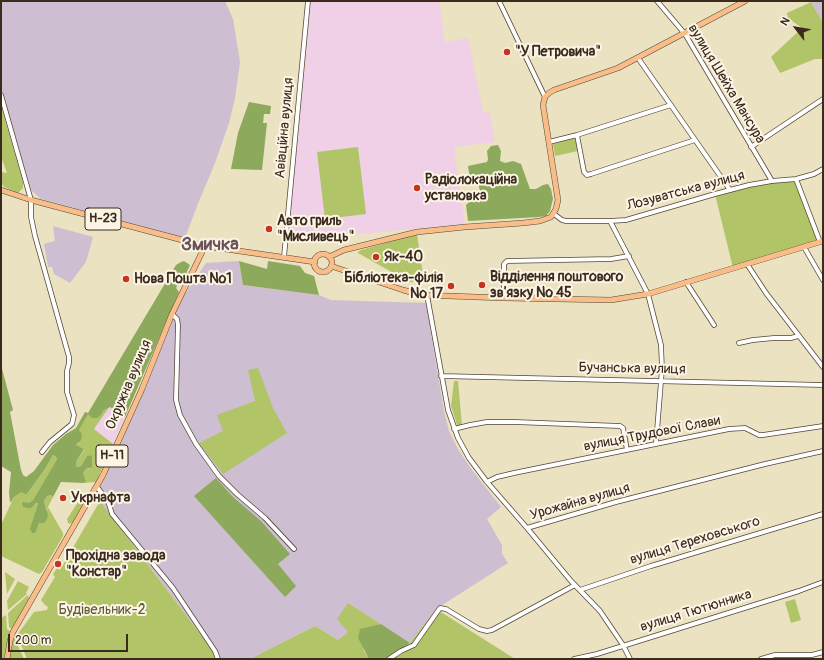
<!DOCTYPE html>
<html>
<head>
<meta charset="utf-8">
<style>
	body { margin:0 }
	#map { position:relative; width:824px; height:660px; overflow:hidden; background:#eae2c0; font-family:Pangolin,sans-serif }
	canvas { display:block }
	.frame { position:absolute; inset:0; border:2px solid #3b2a1e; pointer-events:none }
	.north { position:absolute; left:776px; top:8px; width:40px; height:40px; -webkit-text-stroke:3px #fcf5e5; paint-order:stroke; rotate:301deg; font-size:11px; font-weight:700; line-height:16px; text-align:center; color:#3b2a1e }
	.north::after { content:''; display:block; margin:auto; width:14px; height:18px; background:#3b2a1e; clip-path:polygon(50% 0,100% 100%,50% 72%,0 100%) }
	.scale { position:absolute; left:8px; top:634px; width:120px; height:18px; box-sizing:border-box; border:2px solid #3b2a1e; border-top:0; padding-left:5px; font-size:12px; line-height:14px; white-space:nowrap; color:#3b2a1e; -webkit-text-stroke:3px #fcf5e5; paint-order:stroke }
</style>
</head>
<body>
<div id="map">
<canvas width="824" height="660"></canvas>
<div class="frame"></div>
<div class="north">N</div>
<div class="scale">200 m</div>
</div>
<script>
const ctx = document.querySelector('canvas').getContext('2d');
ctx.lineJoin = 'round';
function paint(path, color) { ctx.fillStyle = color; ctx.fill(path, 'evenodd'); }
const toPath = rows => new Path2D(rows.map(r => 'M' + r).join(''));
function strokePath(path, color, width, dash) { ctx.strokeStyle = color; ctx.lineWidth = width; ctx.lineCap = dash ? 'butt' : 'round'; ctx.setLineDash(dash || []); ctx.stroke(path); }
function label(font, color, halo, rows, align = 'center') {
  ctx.font = font + ' Pangolin,sans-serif'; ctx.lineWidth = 4; ctx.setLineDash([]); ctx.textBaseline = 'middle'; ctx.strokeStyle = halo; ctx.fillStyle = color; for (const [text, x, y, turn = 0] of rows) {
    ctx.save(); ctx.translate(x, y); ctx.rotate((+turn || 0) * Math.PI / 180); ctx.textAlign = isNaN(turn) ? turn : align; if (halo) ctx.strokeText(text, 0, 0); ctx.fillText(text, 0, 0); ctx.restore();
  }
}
paint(toPath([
	[311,1,439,1,445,42,468,38,483,112,490,113,495,142,454,147,465,224,288,241],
	[110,406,125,417,113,444,93,429]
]), '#efd0e6');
paint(toPath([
	[1,1,225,1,233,19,240,62,235,98,229,123,215,163,197,206,185,238,41,199,31,190,1,89],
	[811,1,823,1,823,23,811,2],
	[53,226,93,237,86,262,70,283,54,274,52,267,48,267,44,244,55,241],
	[239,261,243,285,319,295,331,300,426,303,444,411,449,431,458,449,472,470,501,507,487,519,502,545,502,554,508,563,436,609,410,643,348,603,348,632,338,640,315,626,250,659,219,659,95,494,106,476,145,389,180,301,206,263]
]), '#cdbed2');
paint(toPath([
	[811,2,823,23,823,59,815,59,780,73,771,57,802,28,788,18,787,13],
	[1,106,23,182,23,188,18,193,4,187,1,182,1,172,7,173,1,157],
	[574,138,575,139,578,151,555,156,553,144],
	[358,147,366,214,325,219,317,152],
	[796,179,820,242,733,268,715,194,749,185],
	[417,234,424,282,409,282,358,253,358,252,361,250],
	[258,368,273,408,287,433,223,474,199,443,223,431,217,415,255,401,248,370],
	[454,381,458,381,462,425,457,425,451,406],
	[110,406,94,429,113,444,96,482,84,483,86,479,83,476,83,473,86,469,89,469,92,456,91,455,87,456,81,466,78,467,76,466,76,462,84,450,83,448,78,447,76,445,79,443,79,430,88,413,101,415,104,410],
	[53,455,55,456,57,459,33,500,29,503,22,505,38,503,35,512,39,523,47,510,44,501,47,496,51,495,53,497,48,507,63,533,63,536,42,572,39,574,1,556,1,525,14,497,21,491,25,494,27,494,45,469],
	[82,496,86,497,86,500,73,522,70,524,68,523,67,519],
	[100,501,216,655,217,659,27,659,17,635,34,612,47,610,48,607,44,604,41,600,55,577,53,574,57,568,60,570],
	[5,572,15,579,7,594],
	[18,581,29,587,26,593,27,594,8,610,7,601],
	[28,595,29,598,12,629,9,627,8,613],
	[795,599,801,620,791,623,785,602],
	[348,603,381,624,360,630,364,651,369,659,250,659,315,626,338,640,348,632,337,619],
	[436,609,515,659,394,659,414,646,410,643],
	[6,615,7,629,11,632,8,640,4,659,1,659,1,618],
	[14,637,24,659,9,659]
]), '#b2c468');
paint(toPath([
	[249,102,271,106,270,114,264,114,263,123,267,123,262,170,231,169,238,133],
	[498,145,501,151,500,161,505,163,513,161,521,164,530,189,536,189,543,185,548,184,551,189,553,199,550,211,546,216,539,217,468,221,466,205,471,200,479,199,480,191,478,183,470,179,468,166,487,162,488,159,487,151,491,146],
	[184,261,190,265,182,283,178,284,176,288,179,292,125,417,110,407,104,410,101,415,97,418,92,418,88,414,79,430,82,434,81,440,76,445,84,449,76,462,76,466,78,467,81,466,87,456,91,455,92,456,92,467,86,469,83,473,86,481,84,483,61,482,53,497,51,495,47,496,44,501,48,515,47,519,44,523,39,523,35,533,32,533,30,529,38,503,36,503,31,508,28,508,23,507,22,502,29,503,33,500,57,459,55,456,53,455,45,469,27,494,25,494,21,492,14,497,11,502,10,502,9,493,11,472,1,466,1,365,13,410,10,412,21,470,23,475,26,477,34,471,53,445,66,434,76,428,85,412,88,413,176,265,181,262],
	[239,261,267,269,268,261,300,266,305,273,314,276,319,295,243,285],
	[216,478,233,497,261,521,290,554,278,564,296,586,285,597,194,496],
	[381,624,410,643,387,659,369,659,358,638,360,629]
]), '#8daa5c');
const minor = toPath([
	[499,1,545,97],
	[657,1,685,34,772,181],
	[638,58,730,190],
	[1,95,31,200,31,217,35,236,69,357,69,363,67,371,67,392,74,415,72,424,50,442,42,452],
	[671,105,577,135,584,172,587,175,591,174,695,140],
	[549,142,577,135],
	[751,147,823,99],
	[796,179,820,242],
	[554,214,562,220,566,221,610,221,626,220,715,194,749,185,772,181,796,179,814,174,823,169],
	[610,221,648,294,661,345,662,369,656,443],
	[804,247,823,280],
	[284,257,308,1],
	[747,264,766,293,823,367],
	[686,282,714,325],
	[427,295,448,410,458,438,469,458,487,482,527,528,616,502,765,464,823,451],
	[504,298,504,264,507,261,611,259,629,256],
	[172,314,177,319,178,325,176,400,180,415,196,444,219,476,237,494,265,518,294,549],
	[739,343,753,340,774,338,791,338,798,336],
	[441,376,823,385],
	[454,429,470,425,487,422,515,422,620,426,623,428,627,450],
	[487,482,497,477,514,473,729,429,745,428,759,435,763,435,823,426],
	[97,487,108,501,112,514,173,588,215,651,218,659],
	[527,528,571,581,600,611,623,645,630,659],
	[580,590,651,566,823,514],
	[389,659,401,651,414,645,440,608,446,609,479,629,487,631,492,630,575,585],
	[574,659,597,654,799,591,823,582],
	[761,659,775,655,812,655,823,652]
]);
const major = toPath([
	[1,190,31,200,205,246,315,262],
	'314 263a9 9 0 1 1 18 0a9 9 0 1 1-18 0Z',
	[329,257,344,250,417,232,465,227,523,223,540,221,551,217,556,209,558,200,543,105,545,97,549,93,554,90,618,68,745,1],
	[331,266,403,290,421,295,504,298,611,300,648,294,823,241],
	[7,659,10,641,13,632,103,475,142,389,172,314,205,246]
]);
strokePath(minor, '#554636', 5.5);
strokePath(major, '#554636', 6);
strokePath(minor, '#fff', 4);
strokePath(major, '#f8bd89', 5);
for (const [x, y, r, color] of [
	[507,52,4,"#c8321e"],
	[417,188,4,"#c8321e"],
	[269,229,4,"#c8321e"],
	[376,257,4,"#c8321e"],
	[126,279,4,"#c8321e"],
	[482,285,4,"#c8321e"],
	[451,286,4,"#c8321e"],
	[63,498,4,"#c8321e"],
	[58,564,4,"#c8321e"]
]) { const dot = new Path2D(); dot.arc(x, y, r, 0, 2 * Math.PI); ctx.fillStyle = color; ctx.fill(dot); strokePath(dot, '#fcf5e5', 1.5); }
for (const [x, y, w] of [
	[103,219,36],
	[112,456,32]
]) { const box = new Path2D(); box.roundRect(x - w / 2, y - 11, w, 22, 3); ctx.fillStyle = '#fcf5e5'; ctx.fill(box); strokePath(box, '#3b2a1e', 1); }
label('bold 13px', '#3b2a1e', null, [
	["Н-23",103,219],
	["Н-11",112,456]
]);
label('bold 14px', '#3b2a1e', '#fcf5e5', [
	["\"У Петровича\"",515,52],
	["Радіолокаційна",425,180],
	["установка",425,196],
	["Авто гриль",277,221],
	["\"Мисливець\"",277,237],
	["Як-40",384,257],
	["Відділення поштового",490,277],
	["зв'язку № 45",490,293],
	["Бібліотека-філія",443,278,"right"],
	["№ 17",443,294,"right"],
	["Нова Пошта №1",134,279],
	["Укрнафта",71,498],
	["Прохідна завода",66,556],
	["\"Констар\"",66,572]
], 'left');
label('14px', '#3b2a1e', '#fcf5e5', [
	["вулиця Шейха Мансура",726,84,59],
	["Авіаційна вулиця",285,128,-85],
	["Лозуватська вулиця",686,191,-15],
	["Бучанська вулиця",632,369,1],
	["Окружна вулиця",129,385,-67],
	["вулиця Трудової Слави",652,434,-11],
	["Урожайна вулиця",580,502,-16],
	["вулиця Тереховського",695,541,-17],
	["вулиця Тютюнника",696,611,-17]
]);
label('14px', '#5f5834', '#fcf5e5', [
	["Будівельник-2",102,610]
]);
label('bold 18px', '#6a5258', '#fcf5e5', [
	["Змичка",210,245]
]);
</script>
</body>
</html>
